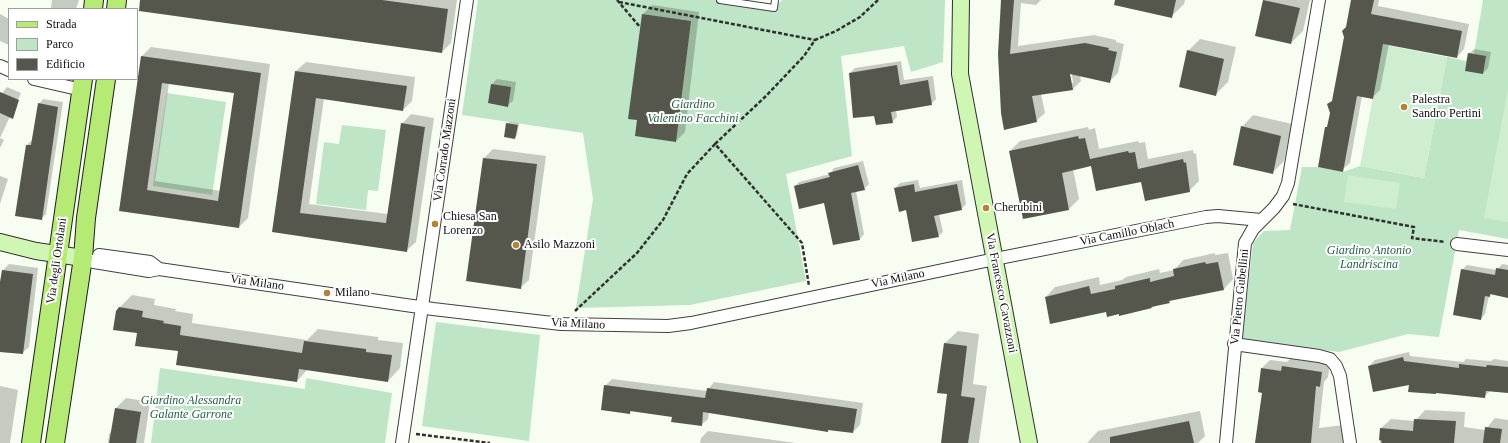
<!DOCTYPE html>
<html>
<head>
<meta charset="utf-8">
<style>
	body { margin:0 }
	#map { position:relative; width:1508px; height:443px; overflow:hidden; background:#f7fef1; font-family:"Times New Roman",serif }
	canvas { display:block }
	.legend { position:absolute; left:8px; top:8px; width:130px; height:72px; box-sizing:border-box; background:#fff; border:1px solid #9f9f9f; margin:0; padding:5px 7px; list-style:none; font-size:12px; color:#0e0e0e }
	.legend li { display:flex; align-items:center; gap:8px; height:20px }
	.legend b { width:20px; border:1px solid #9f9f9f }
</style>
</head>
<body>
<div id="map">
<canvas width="1508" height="443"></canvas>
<ul class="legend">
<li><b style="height:5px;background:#b5ea74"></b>Strada</li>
<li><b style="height:11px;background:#bee5c5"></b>Parco</li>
<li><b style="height:11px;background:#55564c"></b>Edificio</li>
</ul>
</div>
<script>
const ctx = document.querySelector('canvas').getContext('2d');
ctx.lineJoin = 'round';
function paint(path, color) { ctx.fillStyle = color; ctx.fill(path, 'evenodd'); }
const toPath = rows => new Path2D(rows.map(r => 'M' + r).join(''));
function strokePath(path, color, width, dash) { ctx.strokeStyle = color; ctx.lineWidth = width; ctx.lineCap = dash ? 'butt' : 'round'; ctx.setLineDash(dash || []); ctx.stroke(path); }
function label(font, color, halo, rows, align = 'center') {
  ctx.font = font + ' "Times New Roman",serif'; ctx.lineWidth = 4; ctx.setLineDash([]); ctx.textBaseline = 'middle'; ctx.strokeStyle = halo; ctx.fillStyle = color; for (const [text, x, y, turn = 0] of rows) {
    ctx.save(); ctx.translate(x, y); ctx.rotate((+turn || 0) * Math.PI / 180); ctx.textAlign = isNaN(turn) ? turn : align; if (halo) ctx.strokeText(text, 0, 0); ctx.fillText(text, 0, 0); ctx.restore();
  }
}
paint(toPath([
	[478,0,720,0,774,8,782,0,945,0,943,62,911,72,904,46,841,56,852,156,786,174,806,281,690,305,576,308,593,199,583,133,462,115],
	[1483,0,1508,0,1508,239,1459,230,1439,337,1408,334,1339,352,1242,339,1253,243,1264,231,1290,230,1302,167,1318,167,1343,172,1360,166,1424,178,1447,57,1466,61,1468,53,1474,54],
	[167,93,226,102,212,195,153,186],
	[342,125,386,130,378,191,368,190,366,210,316,204,324,142,339,144],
	[436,322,540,335,529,441,422,426],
	[160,368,305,389,306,378,392,393,385,443,151,443]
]), '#bee5c5');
paint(toPath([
	[1381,39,1386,45,1447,57,1424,178,1360,166,1383,45],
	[1508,88,1508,222,1484,218],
	[1348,175,1400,183,1396,209,1344,202]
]), '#cfedd0');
paint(toPath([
	[52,0,79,0,76,9,51,9],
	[141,0,457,0,451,43,442,52],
	[1002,0,1041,0,1036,5,1021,3,1018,46,1094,35,1116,40,1116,42,1124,44,1118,73,1110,81,1080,75,1081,81,1073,89,1041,94,1045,113,1036,121,1005,129],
	[1069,69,1071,69,1073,83,1071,83],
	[1139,0,1185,0,1184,4,1171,17],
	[1264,0,1310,0,1303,31,1291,43,1256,35],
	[1352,0,1379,0,1378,6,1469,24,1464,49,1457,57,1389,44,1380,90,1372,98,1362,96,1350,163,1342,170,1326,128,1329,125,1331,113,1328,105,1334,99],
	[652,5,699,12,685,132,676,141,638,120,643,14],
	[0,14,9,19,9,45,0,41],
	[1200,39,1236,47,1228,82,1216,94,1188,51],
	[151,47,270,64,248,218,239,227,120,210,142,56],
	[169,83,235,93,221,191,155,181],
	[1474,49,1491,52,1488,68,1483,73,1469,54],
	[901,61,904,80,933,76,936,99,931,104,896,110,897,117,892,122,850,73,855,68],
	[306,62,415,77,412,101,403,110,324,98,309,204,388,214,402,124,411,114,434,118,416,242,406,251,273,231,296,71],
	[497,79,516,82,513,101,508,105,492,84],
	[7,87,21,93,0,138,4,140,0,148,0,96],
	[43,99,63,102,46,214,41,219,27,145,32,140,39,104],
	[1253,115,1292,124,1284,161,1272,173,1242,127],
	[509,122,519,123,517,135,515,138,507,124],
	[1088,127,1089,130,1095,128,1099,149,1138,141,1139,143,1145,142,1148,159,1193,150,1194,154,1196,153,1199,181,1189,191,1142,181,1092,165,1073,169,1079,199,1069,209,1024,218,1010,151,1020,141],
	[493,149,546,156,529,280,520,288,468,280,484,158],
	[863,161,869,184,864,189,856,191,864,234,860,239,825,202,795,186,799,182,830,174,834,168],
	[0,176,8,179,0,204],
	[918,180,920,188,962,180,966,204,961,209,939,214,943,232,938,236,906,209,895,188,900,183],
	[1215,253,1215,255,1228,253,1233,279,1224,289,1171,300,1151,308,1107,311,1046,297,1055,287,1099,277,1100,285,1122,280,1126,277,1159,269,1160,273,1174,270,1183,260],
	[9,264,38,268,29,347,22,353,0,352,0,288,3,270],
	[1502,264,1508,265,1508,297,1492,294,1489,296,1485,314,1481,319,1462,270,1467,265,1497,270],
	[132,295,155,299,154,305,176,309,175,311,193,314,192,323,307,340,318,329,378,337,378,340,403,343,400,368,388,381,308,369,297,381,179,351,138,332,119,308],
	[958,331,979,334,973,384,987,386,979,443,942,443,948,393,938,392,945,343],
	[1409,352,1410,356,1463,362,1466,359,1491,361,1494,359,1508,361,1508,392,1490,391,1484,397,1410,384,1369,366,1375,360],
	[1291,358,1330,364,1328,377,1324,382,1319,428,1344,425,1347,443,1256,443,1263,392,1262,368,1270,360,1287,362],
	[612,379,707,391,714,382,863,403,860,425,853,432,830,429,827,431,709,412,708,419,701,425,673,416,632,410,630,413,605,386],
	[0,386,18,390,10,443,0,443],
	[126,398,150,402,144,443,108,443,109,434,112,431,116,408],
	[1425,410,1465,412,1464,427,1485,430,1495,418,1508,420,1508,443,1380,443,1381,428,1391,419,1415,421],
	[1200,411,1205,436,1198,443,1087,443,1098,431],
	[708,431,796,443,700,443,701,438]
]), '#0003');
paint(toPath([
	[140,0,382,0,448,9,442,53,139,11],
	[1001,0,1014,0,1010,54,1085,43,1109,48,1108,50,1117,52,1110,83,1070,74,1073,90,1032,96,1037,122,1004,130,1001,113,998,54],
	[1115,0,1176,0,1172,18,1114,5],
	[1263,0,1300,8,1291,44,1255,36],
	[1351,0,1374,0,1371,14,1462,31,1457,58,1383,44,1373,99,1357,96,1343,172,1318,167,1325,127,1327,127,1330,113,1327,104,1332,101,1344,37,1342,31,1346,27],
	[642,14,691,21,676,142,635,136,637,120,628,119],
	[1187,50,1224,59,1216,96,1179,87],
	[1468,53,1486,56,1483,74,1465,71],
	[141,56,261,73,239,228,119,211],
	[162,83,234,93,218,201,147,190],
	[897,65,900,85,928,80,932,105,891,112,893,123,876,125,874,116,853,118,849,73],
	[295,71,407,86,403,111,316,98,300,213,386,223,401,123,425,127,407,252,272,232],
	[491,84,511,87,508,107,488,103],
	[0,92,19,100,13,119,0,113],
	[38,103,58,107,42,220,15,216,26,145,31,145],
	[506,123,518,125,515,139,504,137],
	[1241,126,1281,136,1273,174,1233,165],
	[1078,136,1079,139,1085,138,1090,159,1128,151,1129,153,1135,152,1138,169,1183,159,1184,163,1186,162,1190,192,1145,201,1141,182,1096,191,1091,166,1062,173,1069,210,1023,219,1009,151],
	[483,158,537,164,521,289,466,281],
	[858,165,865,190,851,193,860,240,833,245,824,203,799,209,794,186,830,177,828,173],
	[914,184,915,192,957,184,962,210,934,216,939,237,912,242,906,210,899,212,894,188],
	[1205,262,1206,264,1218,262,1224,290,1169,301,1170,303,1151,307,1152,308,1119,316,1119,314,1107,317,1106,312,1050,324,1045,297,1089,286,1091,294,1115,289,1115,286,1150,278,1150,282,1174,276,1173,269],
	[1496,268,1508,270,1508,298,1490,294,1490,297,1485,296,1481,320,1453,315,1461,269,1495,275],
	[2,270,33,274,23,354,0,352,0,282],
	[119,307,143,311,142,317,164,321,163,323,181,326,180,335,302,353,304,341,366,349,366,352,392,355,388,382,299,369,297,382,176,365,178,351,135,346,137,333,113,330,116,311],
	[944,343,967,346,961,396,975,398,968,443,941,443,947,394,937,393],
	[1403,357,1404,361,1459,368,1459,364,1486,367,1487,365,1508,367,1508,393,1486,391,1485,398,1436,393,1436,394,1408,392,1409,385,1373,392,1368,366],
	[1282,366,1322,372,1320,387,1316,386,1311,443,1255,443,1262,393,1258,392,1261,368,1281,371],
	[604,385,705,398,707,388,857,409,853,433,828,430,828,432,703,412,702,426,671,422,672,417,630,411,630,414,601,410],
	[115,408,141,412,136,443,109,443],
	[1414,419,1456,421,1454,443,1381,443,1382,441,1379,440,1380,428,1413,431],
	[1189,421,1194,443,1110,443,1110,437],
	[1485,427,1502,429,1500,443,1483,443]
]), '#55564c');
const lane = toPath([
	[720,0,774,8,775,0]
]);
const street = toPath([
	[0,66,9,70],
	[34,79,82,90],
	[1457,244,1508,250],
	[99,255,150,262,159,269],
	[83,258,94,262,149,271,159,269,433,309,561,324,668,326,691,323,995,259,1206,217,1218,216,1261,220],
	[1234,344,1319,356,1330,359,1336,366,1340,376,1350,443],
	[402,443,467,0],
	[1226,443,1245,243,1253,229,1274,208,1283,196,1288,183,1319,0]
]);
const secondary = toPath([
	[961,0,960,74,1029,443],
	[0,242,36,251,83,258]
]);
const primary = toPath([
	[93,9,94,0],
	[116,9,117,0],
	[31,443,83,79],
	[55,443,83,258,86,218,106,79]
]);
strokePath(lane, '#414141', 8);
strokePath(street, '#414141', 14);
strokePath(secondary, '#303030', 18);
strokePath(primary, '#1f1f1f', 20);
strokePath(toPath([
	[617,0,640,27],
	[619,2,815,40],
	[715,144,766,96,804,56,815,40,836,31,860,17,878,0],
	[1293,204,1414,227,1412,238,1445,242],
	[575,311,637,253,663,220,687,174,715,144,802,243,809,286],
	[416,434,490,443]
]), '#303030', 2.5, [4, 2]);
strokePath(lane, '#fff', 6);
strokePath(street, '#fff', 12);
strokePath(secondary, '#cff7b3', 16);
strokePath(primary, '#b5ea74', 18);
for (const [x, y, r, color] of [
	[1404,107,4,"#b08434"],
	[986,208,4,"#b08434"],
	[435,224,4,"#b08434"],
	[516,245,4,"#b08434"],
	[327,293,4,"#b08434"]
]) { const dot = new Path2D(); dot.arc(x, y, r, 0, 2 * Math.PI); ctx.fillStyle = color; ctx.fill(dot); strokePath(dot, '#fff', 1.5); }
label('12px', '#0e0e0e', '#fff', [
	["Palestra",1412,100],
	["Sandro Pertini",1412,114],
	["Cherubini",994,208],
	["Chiesa San",443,217],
	["Lorenzo",443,231],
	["Asilo Mazzoni",524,245],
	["Milano",335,293]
], 'left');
label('italic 12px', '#256042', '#fff', [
	["Giardino",693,105],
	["Valentino Facchini",693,119],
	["Giardino Antonio",1369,251],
	["Landriscina",1369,265],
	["Giardino Alessandra",191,401],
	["Galante Garrone",191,415]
]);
label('12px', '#0e0e0e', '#fff', [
	["Via Corrado Mazzoni",445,150,-82],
	["Via Camillo Oblach",1127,233,-11],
	["Via degli Ortolani",57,261,-82],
	["Via Milano",898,279,-12],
	["Via Milano",257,283,8],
	["Via Francesco Cavazzoni",1001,293,79],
	["Via Pietro Gubellini",1240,297,-84],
	["Via Milano",578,324,3]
]);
</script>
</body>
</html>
